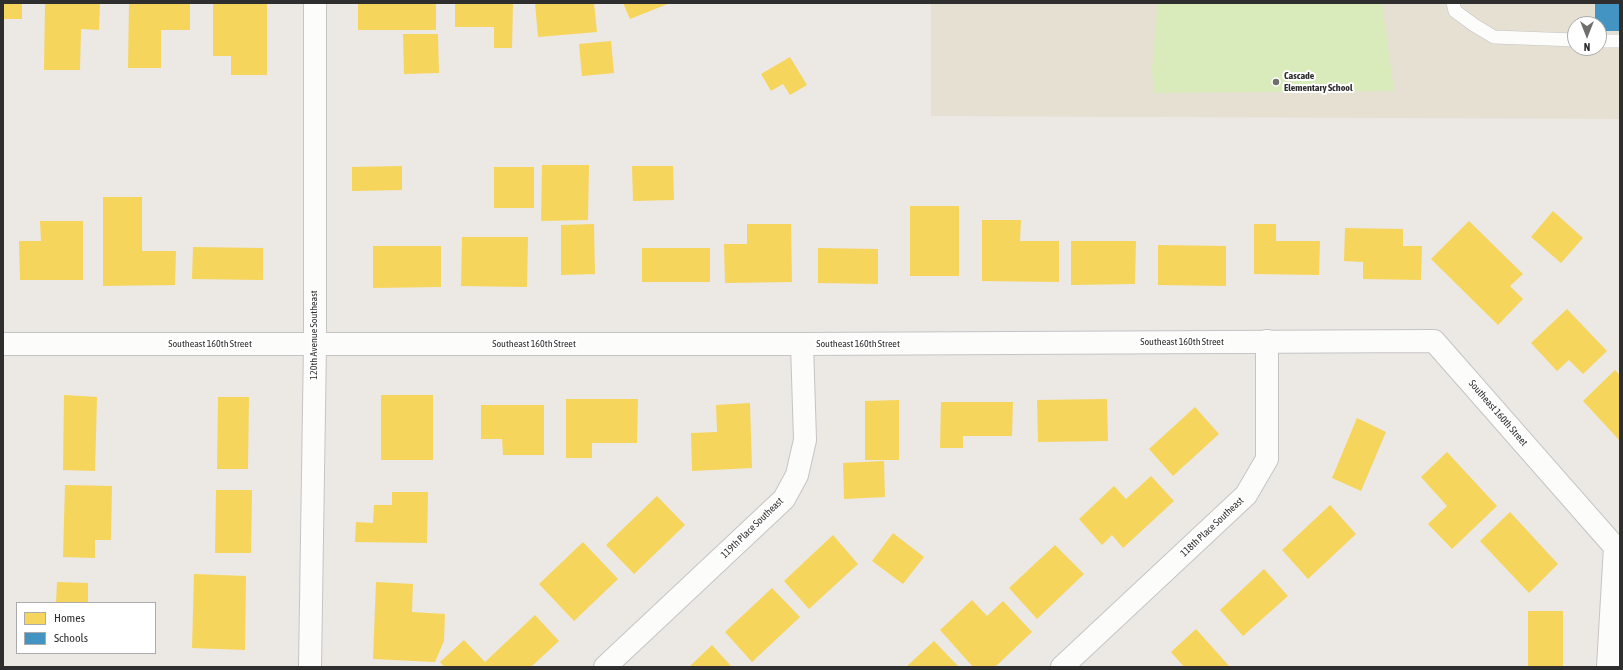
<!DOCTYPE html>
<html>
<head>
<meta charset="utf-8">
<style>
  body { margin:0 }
  #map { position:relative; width:1623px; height:670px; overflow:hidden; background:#ece8e4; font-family:"Asap Condensed",sans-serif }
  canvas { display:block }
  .frame { position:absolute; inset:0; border:4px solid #2e2e2e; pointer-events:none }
  .legend { position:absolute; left:16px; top:602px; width:140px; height:52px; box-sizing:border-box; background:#fff; border:1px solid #ababab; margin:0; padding:5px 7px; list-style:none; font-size:12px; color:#2e2e2e }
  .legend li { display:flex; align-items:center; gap:8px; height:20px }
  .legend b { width:20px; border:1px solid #ababab }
  .north { position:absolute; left:1567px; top:16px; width:40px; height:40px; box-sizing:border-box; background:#fff; border:1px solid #ababab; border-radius:50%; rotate:180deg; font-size:11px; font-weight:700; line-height:16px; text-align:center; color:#2e2e2e }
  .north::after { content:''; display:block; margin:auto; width:14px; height:18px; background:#706f6e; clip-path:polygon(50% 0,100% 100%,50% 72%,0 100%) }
</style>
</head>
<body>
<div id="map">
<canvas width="1623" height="670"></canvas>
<div class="frame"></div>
<ul class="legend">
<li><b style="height:11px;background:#f6d55c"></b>Homes</li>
<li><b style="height:11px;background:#4393c3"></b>Schools</li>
</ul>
<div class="north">N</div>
</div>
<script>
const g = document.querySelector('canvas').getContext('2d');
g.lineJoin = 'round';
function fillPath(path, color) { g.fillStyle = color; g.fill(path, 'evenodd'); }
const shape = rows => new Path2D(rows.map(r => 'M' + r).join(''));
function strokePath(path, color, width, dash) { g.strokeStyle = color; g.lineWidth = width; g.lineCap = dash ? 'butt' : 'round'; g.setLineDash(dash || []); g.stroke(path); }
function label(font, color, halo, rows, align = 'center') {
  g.font = font + ' "Asap Condensed",sans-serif'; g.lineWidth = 4; g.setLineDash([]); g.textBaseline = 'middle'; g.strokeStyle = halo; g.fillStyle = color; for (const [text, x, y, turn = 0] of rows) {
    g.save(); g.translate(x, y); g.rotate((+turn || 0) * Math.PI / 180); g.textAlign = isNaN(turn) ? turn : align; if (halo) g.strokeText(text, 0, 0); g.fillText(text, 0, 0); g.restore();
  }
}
const education = shape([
  [931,3,1620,3,1620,119,931,116],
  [1575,24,1599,24,1599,48,1575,48]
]);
const pitch = shape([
  [1158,3,1382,3,1394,91,1154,93,1152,69]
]);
const homes = shape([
  [3,3,22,3,22,19,3,19],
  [45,3,100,3,99,30,81,29,80,70,44,70],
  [129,3,190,3,190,30,161,30,161,68,128,68],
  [213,3,267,3,267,75,231,75,231,56,213,56],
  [358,3,436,3,436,30,358,30],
  [455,3,513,3,512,48,494,48,494,27,455,27],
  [535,3,594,3,597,32,538,37],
  [623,3,670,3,630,19],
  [403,34,438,34,439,73,404,74],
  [611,41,614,73,582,76,579,44],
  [790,57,807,85,790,95,783,84,771,91,761,74],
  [542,165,589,165,588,220,541,221],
  [402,166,402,190,352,191,352,167],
  [632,166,673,166,674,200,633,201],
  [494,167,534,167,534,208,494,208],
  [103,197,142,197,142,251,176,251,175,285,103,286],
  [910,206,959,206,959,276,910,276],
  [1553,211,1583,238,1561,263,1531,237],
  [982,220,1021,220,1020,241,1059,241,1059,282,982,281],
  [40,221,83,221,83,280,20,280,19,241,41,241],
  [1469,221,1523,274,1510,286,1523,299,1498,325,1431,259],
  [594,224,595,274,561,275,561,225],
  [747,224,791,224,792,282,725,283,724,244,747,244],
  [1254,224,1276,224,1276,241,1320,241,1319,275,1254,274],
  [1345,228,1403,229,1403,246,1422,246,1421,280,1363,279,1363,262,1344,261],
  [462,237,528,237,527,287,461,286],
  [1071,241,1136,241,1135,284,1071,285],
  [1158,245,1226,246,1226,286,1158,285],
  [373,246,441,246,441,287,373,288],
  [193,247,263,248,263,280,192,279],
  [642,248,710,248,710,282,642,282],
  [818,248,878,249,878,284,818,283],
  [1567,309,1607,351,1583,374,1569,360,1557,371,1531,343],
  [1615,370,1620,375,1620,441,1583,401],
  [64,395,97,397,95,471,63,470],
  [381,395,433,395,433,460,381,460],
  [218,397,249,397,248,469,217,469],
  [566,399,638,399,637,443,592,443,592,458,566,458],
  [1107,399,1108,441,1038,442,1037,400],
  [899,400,899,460,865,460,865,401],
  [941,402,1013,402,1012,436,963,436,963,448,940,448],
  [750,403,752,468,692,471,691,433,717,432,716,405],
  [481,405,544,405,544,455,503,455,502,439,481,439],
  [1195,407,1219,434,1173,476,1149,449],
  [1357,418,1386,432,1361,491,1332,478],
  [1447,452,1497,506,1452,549,1428,524,1447,506,1421,477],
  [884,461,885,497,844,499,843,463],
  [1151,476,1174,501,1123,548,1112,535,1102,545,1079,519,1114,486,1126,499],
  [65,485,112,486,111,540,95,540,95,558,63,557],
  [216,490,252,490,251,553,215,553],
  [392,492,428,492,427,543,355,542,356,522,373,523,374,505,392,505],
  [657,496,685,525,634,574,606,545],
  [1330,505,1356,534,1308,579,1282,550],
  [1510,512,1558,564,1529,593,1480,541],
  [893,533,924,557,903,584,872,561],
  [833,535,858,564,809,609,784,581],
  [583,542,618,579,574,621,539,584],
  [1055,545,1084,574,1037,619,1009,588],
  [1264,569,1288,596,1243,636,1220,610],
  [194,574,246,576,245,650,192,648],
  [57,582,88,583,88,603,56,603],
  [376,582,413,584,412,612,445,614,444,641,435,662,373,659],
  [772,588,800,617,752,662,725,632],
  [972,600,987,616,1003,601,1032,632,995,667,973,667,940,630],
  [1528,611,1563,611,1563,667,1528,667],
  [535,615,559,641,531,667,444,667,440,662,464,640,485,662],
  [1196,629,1230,667,1184,667,1171,652],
  [934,641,959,667,906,667],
  [712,645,732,667,689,667]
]);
const schools = shape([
  [1595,3,1620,3,1620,31,1599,31,1599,24,1595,24]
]);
const service = shape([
  [1453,3,1455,11,1474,25,1494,37,1575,40],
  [1599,41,1620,41]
]);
const minor = shape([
  [3,344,802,344,1434,341,1615,547,1620,547],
  [310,667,315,344,315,3],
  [605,667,784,499,797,475,805,440,802,344],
  [1062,667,1246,495,1267,459,1267,341],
  [1608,667,1615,547]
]);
const markers = [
  [1276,82,4,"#706f6e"]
];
const poiNames = [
  ["Cascade",1284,76],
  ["Elementary School",1284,88]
];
const streetNames = [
  ["120th Avenue Southeast",314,335,-90],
  ["Southeast 160th Street",1182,342],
  ["Southeast 160th Street",210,344],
  ["Southeast 160th Street",534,344],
  ["Southeast 160th Street",858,344],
  ["Southeast 160th Street",1498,413,49],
  ["118th Place Southeast",1212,527,-43],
  ["119th Place Southeast",752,528,-44]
];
fillPath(education, '#e6e0d3');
fillPath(pitch, '#d9eabb');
fillPath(homes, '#f6d55c');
fillPath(schools, '#4393c3');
strokePath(service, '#c5c4c5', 14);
strokePath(minor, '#c5c4c5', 24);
strokePath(service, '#fcfcfb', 13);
strokePath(minor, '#fcfcfb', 22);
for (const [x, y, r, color] of markers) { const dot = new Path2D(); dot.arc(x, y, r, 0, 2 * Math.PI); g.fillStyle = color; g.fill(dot); strokePath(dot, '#fff', 1.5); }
label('bold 10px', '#2e2e2e', '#fff', poiNames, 'left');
label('10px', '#2e2e2e', '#fff', streetNames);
</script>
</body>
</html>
